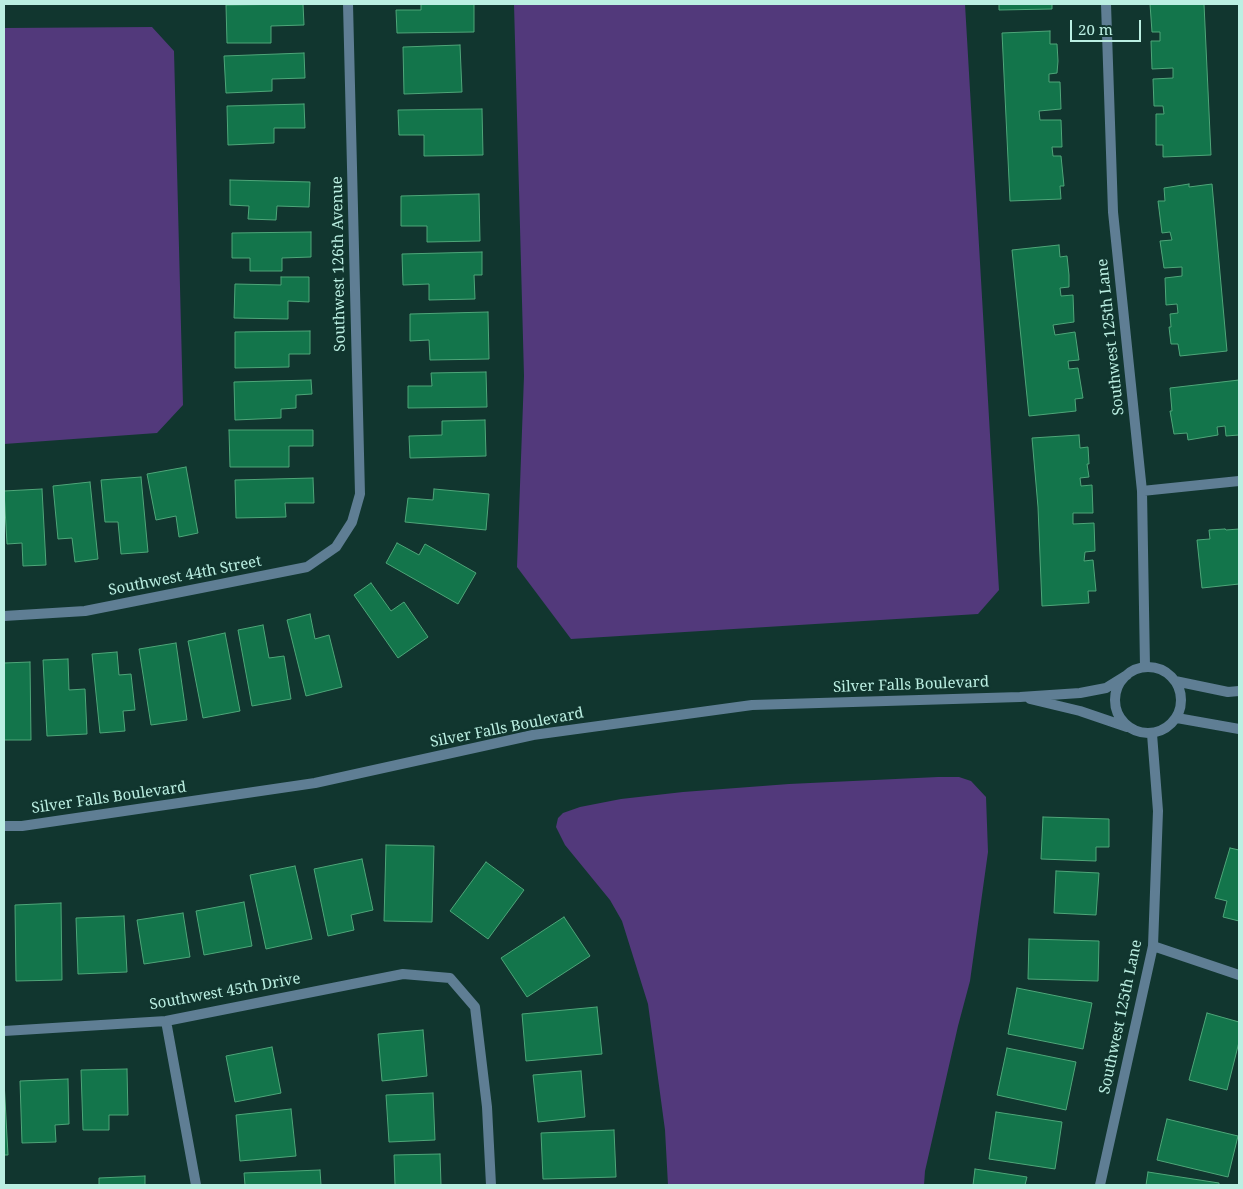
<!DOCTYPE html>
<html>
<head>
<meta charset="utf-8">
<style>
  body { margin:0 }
  #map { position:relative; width:1243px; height:1189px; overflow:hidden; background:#11362f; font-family:"Noto Serif",serif }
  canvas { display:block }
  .frame { position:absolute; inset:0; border:5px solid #bbefe2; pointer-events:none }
  .scale { position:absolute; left:1070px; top:20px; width:71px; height:22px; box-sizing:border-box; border:2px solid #bbefe2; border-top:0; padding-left:6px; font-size:15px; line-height:18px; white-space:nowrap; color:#bbefe2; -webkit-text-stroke:4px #11362f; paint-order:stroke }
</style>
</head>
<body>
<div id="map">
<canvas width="1243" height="1189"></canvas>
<div class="frame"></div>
<div class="scale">20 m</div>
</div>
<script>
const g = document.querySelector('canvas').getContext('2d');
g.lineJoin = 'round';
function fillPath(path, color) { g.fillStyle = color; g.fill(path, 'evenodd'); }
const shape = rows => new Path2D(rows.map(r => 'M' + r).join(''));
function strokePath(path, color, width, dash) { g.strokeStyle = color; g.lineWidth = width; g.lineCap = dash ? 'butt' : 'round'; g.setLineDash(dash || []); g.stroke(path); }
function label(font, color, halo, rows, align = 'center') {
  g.font = font + ' "Noto Serif",serif'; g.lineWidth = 4.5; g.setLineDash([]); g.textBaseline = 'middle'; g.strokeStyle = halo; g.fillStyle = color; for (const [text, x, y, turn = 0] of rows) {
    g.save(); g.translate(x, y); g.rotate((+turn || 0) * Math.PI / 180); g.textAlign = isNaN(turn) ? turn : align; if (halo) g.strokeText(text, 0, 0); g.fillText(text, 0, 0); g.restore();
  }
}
const water = shape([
  [514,4,965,4,999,590,978,614,571,639,517,567,524,376],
  [152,27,174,51,183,405,157,433,4,444,4,28],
  [938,777,959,777,971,781,986,797,988,852,970,981,958,1026,925,1171,924,1185,668,1185,665,1130,648,1004,622,921,610,900,565,845,556,827,558,818,563,813,580,807,621,799,683,792,789,784]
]);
const building = shape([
  [303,4,304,25,271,26,271,43,227,43,226,5,303,4],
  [421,4,474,4,474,32,397,33,396,10,421,10,421,4],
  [999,4,1052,4,1052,9,999,10,999,4],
  [1150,4,1204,4,1211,155,1163,157,1163,145,1156,145,1156,114,1164,114,1163,106,1154,106,1153,79,1173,78,1173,68,1152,69,1151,41,1160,41,1160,32,1152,32,1150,4],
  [1050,31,1050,44,1057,44,1058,61,1057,73,1049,74,1049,82,1060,82,1061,109,1039,111,1040,120,1061,120,1062,147,1052,147,1053,156,1061,156,1064,186,1060,186,1061,199,1010,201,1002,33,1050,31],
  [460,45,462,92,404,94,403,47,460,45],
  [304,53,305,78,272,79,272,91,226,93,224,56,304,53],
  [304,104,305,128,274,128,274,143,228,145,227,106,304,104],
  [482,109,483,155,424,156,424,135,399,135,398,110,482,109],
  [230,180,310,182,309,207,277,206,276,220,248,219,249,206,230,205,230,180],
  [1189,184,1189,187,1212,184,1227,351,1180,356,1178,344,1171,344,1169,327,1171,327,1170,314,1178,313,1177,304,1166,305,1165,278,1182,276,1182,267,1164,268,1160,241,1172,240,1170,232,1162,233,1158,201,1165,201,1164,188,1189,184],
  [479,194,480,241,427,242,427,226,401,226,401,196,479,194],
  [311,232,311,257,282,258,282,271,250,271,250,258,232,258,232,233,311,232],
  [1059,245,1060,257,1067,256,1069,275,1069,287,1060,288,1061,296,1073,295,1074,322,1053,325,1055,335,1075,332,1079,360,1068,361,1069,369,1078,368,1083,398,1075,399,1076,411,1029,416,1012,250,1059,245],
  [482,252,482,275,474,275,475,299,429,300,429,284,403,285,402,254,482,252],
  [281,277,309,277,309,302,288,301,288,319,234,318,235,284,281,285,281,277],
  [488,312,489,359,430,360,429,340,410,341,410,314,488,312],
  [310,331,310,354,289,354,289,367,235,368,235,332,310,331],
  [486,372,487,407,408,408,408,386,432,386,431,373,486,372],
  [311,380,312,394,296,395,296,408,281,409,281,418,235,420,234,382,311,380],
  [1239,380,1239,435,1226,436,1225,426,1217,427,1218,435,1188,440,1187,433,1174,434,1170,411,1172,411,1170,388,1239,380],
  [485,420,486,456,410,458,409,436,442,435,442,421,485,420],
  [229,430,313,430,313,446,289,446,289,467,230,467,229,430],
  [1079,435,1080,448,1088,447,1089,464,1087,464,1089,477,1080,478,1081,486,1092,485,1093,513,1073,513,1073,524,1094,523,1095,551,1085,552,1084,561,1093,560,1096,591,1088,591,1089,603,1042,606,1038,507,1032,438,1079,435],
  [186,467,198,533,179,537,176,516,156,520,147,474,186,467],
  [141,477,148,552,121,554,118,522,105,522,101,480,141,477],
  [313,478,314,503,285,503,286,517,236,518,235,480,313,478],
  [90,482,98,559,75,562,72,538,58,539,53,486,90,482],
  [42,489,46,565,23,566,22,543,7,544,4,491,42,489],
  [434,489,489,494,486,530,405,522,408,498,433,500,434,489],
  [1225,529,1226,530,1239,529,1239,584,1202,588,1197,540,1210,539,1209,530,1225,529],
  [397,543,419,555,425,544,476,573,458,604,386,563,397,543],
  [371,583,391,611,404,602,428,637,398,658,354,595,371,583],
  [310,614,315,639,329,635,342,687,306,696,287,620,310,614],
  [263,625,269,658,284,656,291,699,252,706,238,630,263,625],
  [225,633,240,711,203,718,188,641,225,633],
  [176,643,187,720,151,725,139,649,176,643],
  [117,652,119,675,131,674,135,710,123,711,125,731,100,733,92,654,117,652],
  [68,659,69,690,85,689,87,734,47,736,43,660,68,659],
  [30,662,31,740,4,740,4,663,30,662],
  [1043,817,1109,819,1109,847,1096,847,1096,861,1041,859,1043,817],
  [386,845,434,846,432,922,384,921,386,845],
  [1230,848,1239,850,1239,921,1223,917,1227,901,1215,898,1230,848],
  [362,859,373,910,351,915,354,930,328,936,314,869,362,859],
  [486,862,524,890,488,939,450,911,486,862],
  [295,866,312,939,266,949,250,875,295,866],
  [1056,871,1099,873,1096,915,1054,913,1056,871],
  [244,902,252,946,204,955,196,911,244,902],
  [61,903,62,980,16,981,15,905,61,903],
  [183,913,190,957,144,964,137,920,183,913],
  [124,916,127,972,78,974,76,918,124,916],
  [564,917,590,956,527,997,501,958,564,917],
  [1029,939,1099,941,1098,981,1028,979,1029,939],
  [1017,988,1092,1003,1083,1049,1008,1034,1017,988],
  [597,1007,602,1054,526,1061,522,1014,597,1007],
  [1207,1013,1239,1022,1239,1042,1227,1090,1189,1080,1207,1013],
  [423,1030,427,1076,382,1081,378,1034,423,1030],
  [272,1047,281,1093,235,1102,226,1056,272,1047],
  [1007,1048,1076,1062,1066,1110,997,1095,1007,1048],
  [127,1069,128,1115,109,1115,109,1130,83,1130,81,1070,127,1069],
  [581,1071,585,1117,538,1122,533,1075,581,1071],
  [68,1079,69,1124,55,1125,56,1142,22,1143,20,1081,68,1079],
  [4,1081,8,1155,4,1155,4,1081],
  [433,1093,435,1140,389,1142,386,1095,433,1093],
  [291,1109,296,1156,240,1161,236,1115,291,1109],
  [996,1112,1062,1122,1055,1169,989,1159,996,1112],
  [1167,1119,1238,1136,1228,1177,1157,1160,1167,1119],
  [614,1130,616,1177,543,1179,541,1133,614,1130],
  [440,1154,441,1185,395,1185,394,1155,440,1154],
  [975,1169,1027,1177,1025,1185,973,1185,975,1169],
  [320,1170,321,1185,245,1185,244,1173,320,1170],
  [1148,1172,1219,1183,1219,1185,1146,1185,1148,1172],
  [145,1176,145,1185,99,1185,99,1178,145,1176]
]);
const minor = shape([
  [1106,4,1113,212,1142,491,1145,667],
  [1142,491,1239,481],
  [4,616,85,611,307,567,336,547,352,522,360,494,348,4],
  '1115 700a33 33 0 1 1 66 0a33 33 0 1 1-66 0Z',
  [1175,681,1228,692,1239,691],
  [1030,699,1080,711,1127,727],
  [1177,718,1239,729],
  [4,826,22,826,315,783,533,735,752,705,1020,697,1080,693,1106,688,1127,675],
  [1153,946,1239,975],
  [166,1021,196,1185],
  [4,1031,166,1021,403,974,450,978,475,1007,487,1107,491,1185],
  [1100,1185,1153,946,1158,811,1152,734]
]);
const streetNames = [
  ["Southwest 126th Avenue",339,264,-91],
  ["Southwest 125th Lane",1111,337,-96],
  ["Southwest 44th Street",185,576,-11],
  ["Silver Falls Boulevard",911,685,-2],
  ["Silver Falls Boulevard",507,728,-11],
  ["Silver Falls Boulevard",109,798,-8],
  ["Southwest 45th Drive",225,992,-10],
  ["Southwest 125th Lane",1121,1017,-78]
];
fillPath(water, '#52397b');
fillPath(building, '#13754b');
strokePath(building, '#4ea679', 1);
strokePath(minor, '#5f7e94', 10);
label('15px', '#bbefe2', '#11362f', streetNames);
</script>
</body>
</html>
